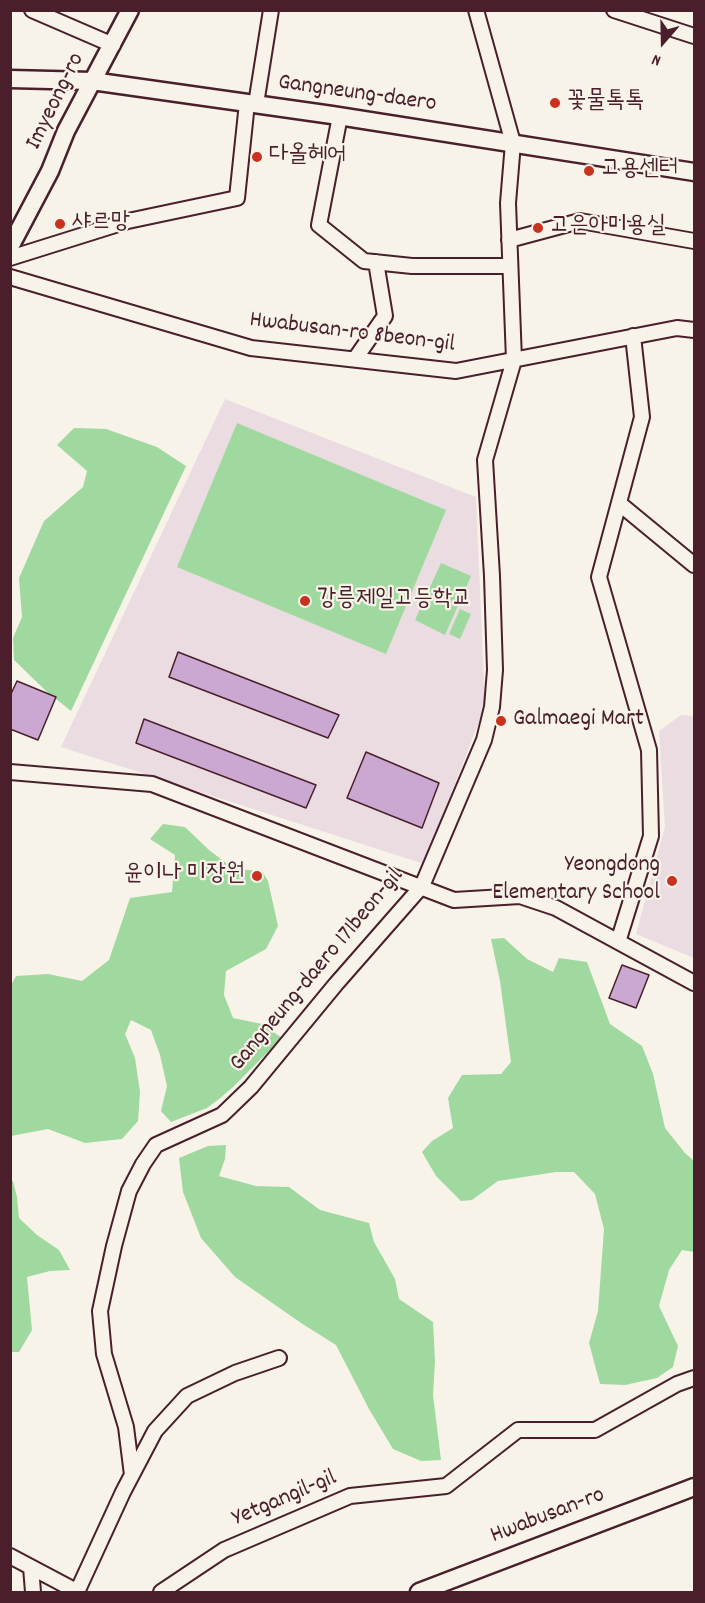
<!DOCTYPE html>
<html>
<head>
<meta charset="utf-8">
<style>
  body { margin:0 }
  #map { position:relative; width:705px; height:1603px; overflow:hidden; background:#f7f3e8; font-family:Dekko,sans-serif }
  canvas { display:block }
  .frame { position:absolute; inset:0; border:12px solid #4a1f2b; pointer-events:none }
  .north { position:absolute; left:633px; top:12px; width:60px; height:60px; -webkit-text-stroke:4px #f7f3e8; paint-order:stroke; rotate:200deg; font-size:16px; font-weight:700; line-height:24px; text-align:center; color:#4a1f2b }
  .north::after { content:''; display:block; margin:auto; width:21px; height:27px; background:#4a1f2b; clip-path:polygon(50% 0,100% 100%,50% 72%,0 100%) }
</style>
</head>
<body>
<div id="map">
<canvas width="705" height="1603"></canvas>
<div class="frame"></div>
<div class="north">N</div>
</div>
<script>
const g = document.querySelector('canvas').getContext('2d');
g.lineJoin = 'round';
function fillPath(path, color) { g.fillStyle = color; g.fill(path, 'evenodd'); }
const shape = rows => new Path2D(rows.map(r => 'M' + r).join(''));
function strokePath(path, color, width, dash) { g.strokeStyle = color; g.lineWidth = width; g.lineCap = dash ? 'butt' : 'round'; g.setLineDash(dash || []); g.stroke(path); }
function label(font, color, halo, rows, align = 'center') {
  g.font = font + ' Dekko,"Poor Story",sans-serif'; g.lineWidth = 4.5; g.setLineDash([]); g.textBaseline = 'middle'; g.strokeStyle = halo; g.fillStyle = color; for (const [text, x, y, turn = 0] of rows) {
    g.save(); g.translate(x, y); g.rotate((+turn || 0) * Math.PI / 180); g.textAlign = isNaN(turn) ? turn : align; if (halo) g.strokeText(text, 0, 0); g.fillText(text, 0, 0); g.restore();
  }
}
const built = shape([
  [225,399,476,497,485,706,424,864,61,747],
  [681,715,694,716,694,958,636,934,665,827,659,731]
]);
const green = shape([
  [237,423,446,510,386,654,177,567],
  [74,428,106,429,157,447,186,466,71,711,46,691,14,660,13,638,22,617,19,578,44,521,83,487,87,471,57,445],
  [441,563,471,576,445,635,415,620],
  [460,609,471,614,460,639,449,634],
  [163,824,185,827,209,850,234,869,262,871,268,881,278,926,266,949,226,971,224,995,233,1018,262,1024,282,1038,233,1087,219,1099,207,1108,171,1122,161,1111,167,1086,160,1055,151,1030,131,1020,125,1034,135,1058,140,1092,138,1121,122,1139,85,1143,48,1129,11,1136,11,985,16,976,48,974,82,981,109,960,130,898,172,892,175,855,150,839],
  [504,938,527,959,553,972,559,958,587,962,610,1024,642,1046,653,1074,665,1128,685,1153,694,1161,694,1252,682,1250,669,1270,659,1306,678,1346,673,1367,657,1378,625,1385,600,1384,589,1343,598,1311,604,1229,595,1194,574,1172,556,1172,498,1181,472,1200,461,1201,436,1176,422,1152,432,1141,453,1128,448,1098,462,1075,501,1074,511,1062,500,981,491,939],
  [226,1145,225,1159,219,1176,256,1186,289,1187,320,1210,369,1223,374,1242,395,1279,399,1299,433,1322,435,1361,433,1395,441,1460,421,1461,393,1449,369,1409,336,1345,301,1323,235,1277,201,1238,183,1192,179,1158,208,1146],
  [11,1181,13,1181,17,1197,19,1218,37,1235,59,1250,70,1270,50,1271,27,1277,32,1330,19,1352,11,1352]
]);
const building = shape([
  [178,652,339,715,328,738,169,677,178,652],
  [17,681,56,697,38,740,10,729,10,696,17,681],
  [144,719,316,785,306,808,136,743,144,719],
  [366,752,439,783,422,828,347,798,366,752],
  [622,965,649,975,636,1008,609,998,622,965]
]);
const minor = shape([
  [32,10,113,45],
  [614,10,694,36],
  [256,104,271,10],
  [340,116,319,225,364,261,412,266,510,266],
  [509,240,580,221,694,241],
  [10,258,128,221,237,198,247,103],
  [10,277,251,348,456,371,677,328,694,330],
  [355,359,385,316,376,262],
  [620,504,694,565],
  [10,772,152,784,454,900,520,896,556,908,694,983],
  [618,942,651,836,649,750,599,577,642,417,633,336],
  [132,1475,126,1427,104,1354,100,1311,114,1246,129,1191,143,1164,156,1145,222,1115,251,1087,336,984,422,886,484,740,492,707,495,670,492,576,485,460,514,360,508,203,513,143,476,10],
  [10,1556,78,1592],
  [31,1567,33,1592],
  [77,1592,123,1492,155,1431,187,1396,235,1373,279,1358],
  [161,1592,224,1550,350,1496,446,1486,518,1430,595,1430,677,1384,694,1378]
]);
const tertiary = shape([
  [10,79,92,81,332,115,694,172],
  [10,247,50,171,66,131,130,10],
  [419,1592,694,1487]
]);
const markers = [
  [555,103,6,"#c8321e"],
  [257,157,6,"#c8321e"],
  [589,171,6,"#c8321e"],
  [60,224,6,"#c8321e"],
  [538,228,6,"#c8321e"],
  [305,601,6,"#c8321e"],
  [501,721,6,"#c8321e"],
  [257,876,6,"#c8321e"],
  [672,881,6,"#c8321e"]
];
const streetNames = [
  ["Gangneung-daero",357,95,8],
  ["Imyeong-ro",57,102,-64],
  ["Hwabusan-ro 8beon-gil",352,334,7],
  ["Gangneung-daero 171beon-gil",318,971,-50],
  ["Yetgangil-gil",285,1500,-23],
  ["Hwabusan-ro",548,1517,-21]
];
const poiNames = [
  ["꽃물톡톡",567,103],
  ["다올헤어",269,157],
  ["고용센터",601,171],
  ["샤르망",72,224],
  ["고은아미용실",550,228],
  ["강릉제일고등학교",317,601],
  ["Galmaegi Mart",513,721],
  ["Yeongdong",660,867,"right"],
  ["Elementary School",660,895,"right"],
  ["윤이나 미장원",245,876,"right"]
];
fillPath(built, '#eadce1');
fillPath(green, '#a0d99f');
fillPath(building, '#cba8d2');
strokePath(building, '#4a1f2b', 1.5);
strokePath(minor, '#4a1f2b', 18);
strokePath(tertiary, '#4a1f2b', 21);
strokePath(minor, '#f7f3e8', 14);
strokePath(tertiary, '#f7f3e8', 16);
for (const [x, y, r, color] of markers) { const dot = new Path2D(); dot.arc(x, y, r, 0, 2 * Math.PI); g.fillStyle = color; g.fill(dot); strokePath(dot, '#f7f3e8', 2); }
label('24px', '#4a1f2b', '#f7f3e8', streetNames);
label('24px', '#4a1f2b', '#f7f3e8', poiNames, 'left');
</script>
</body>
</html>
